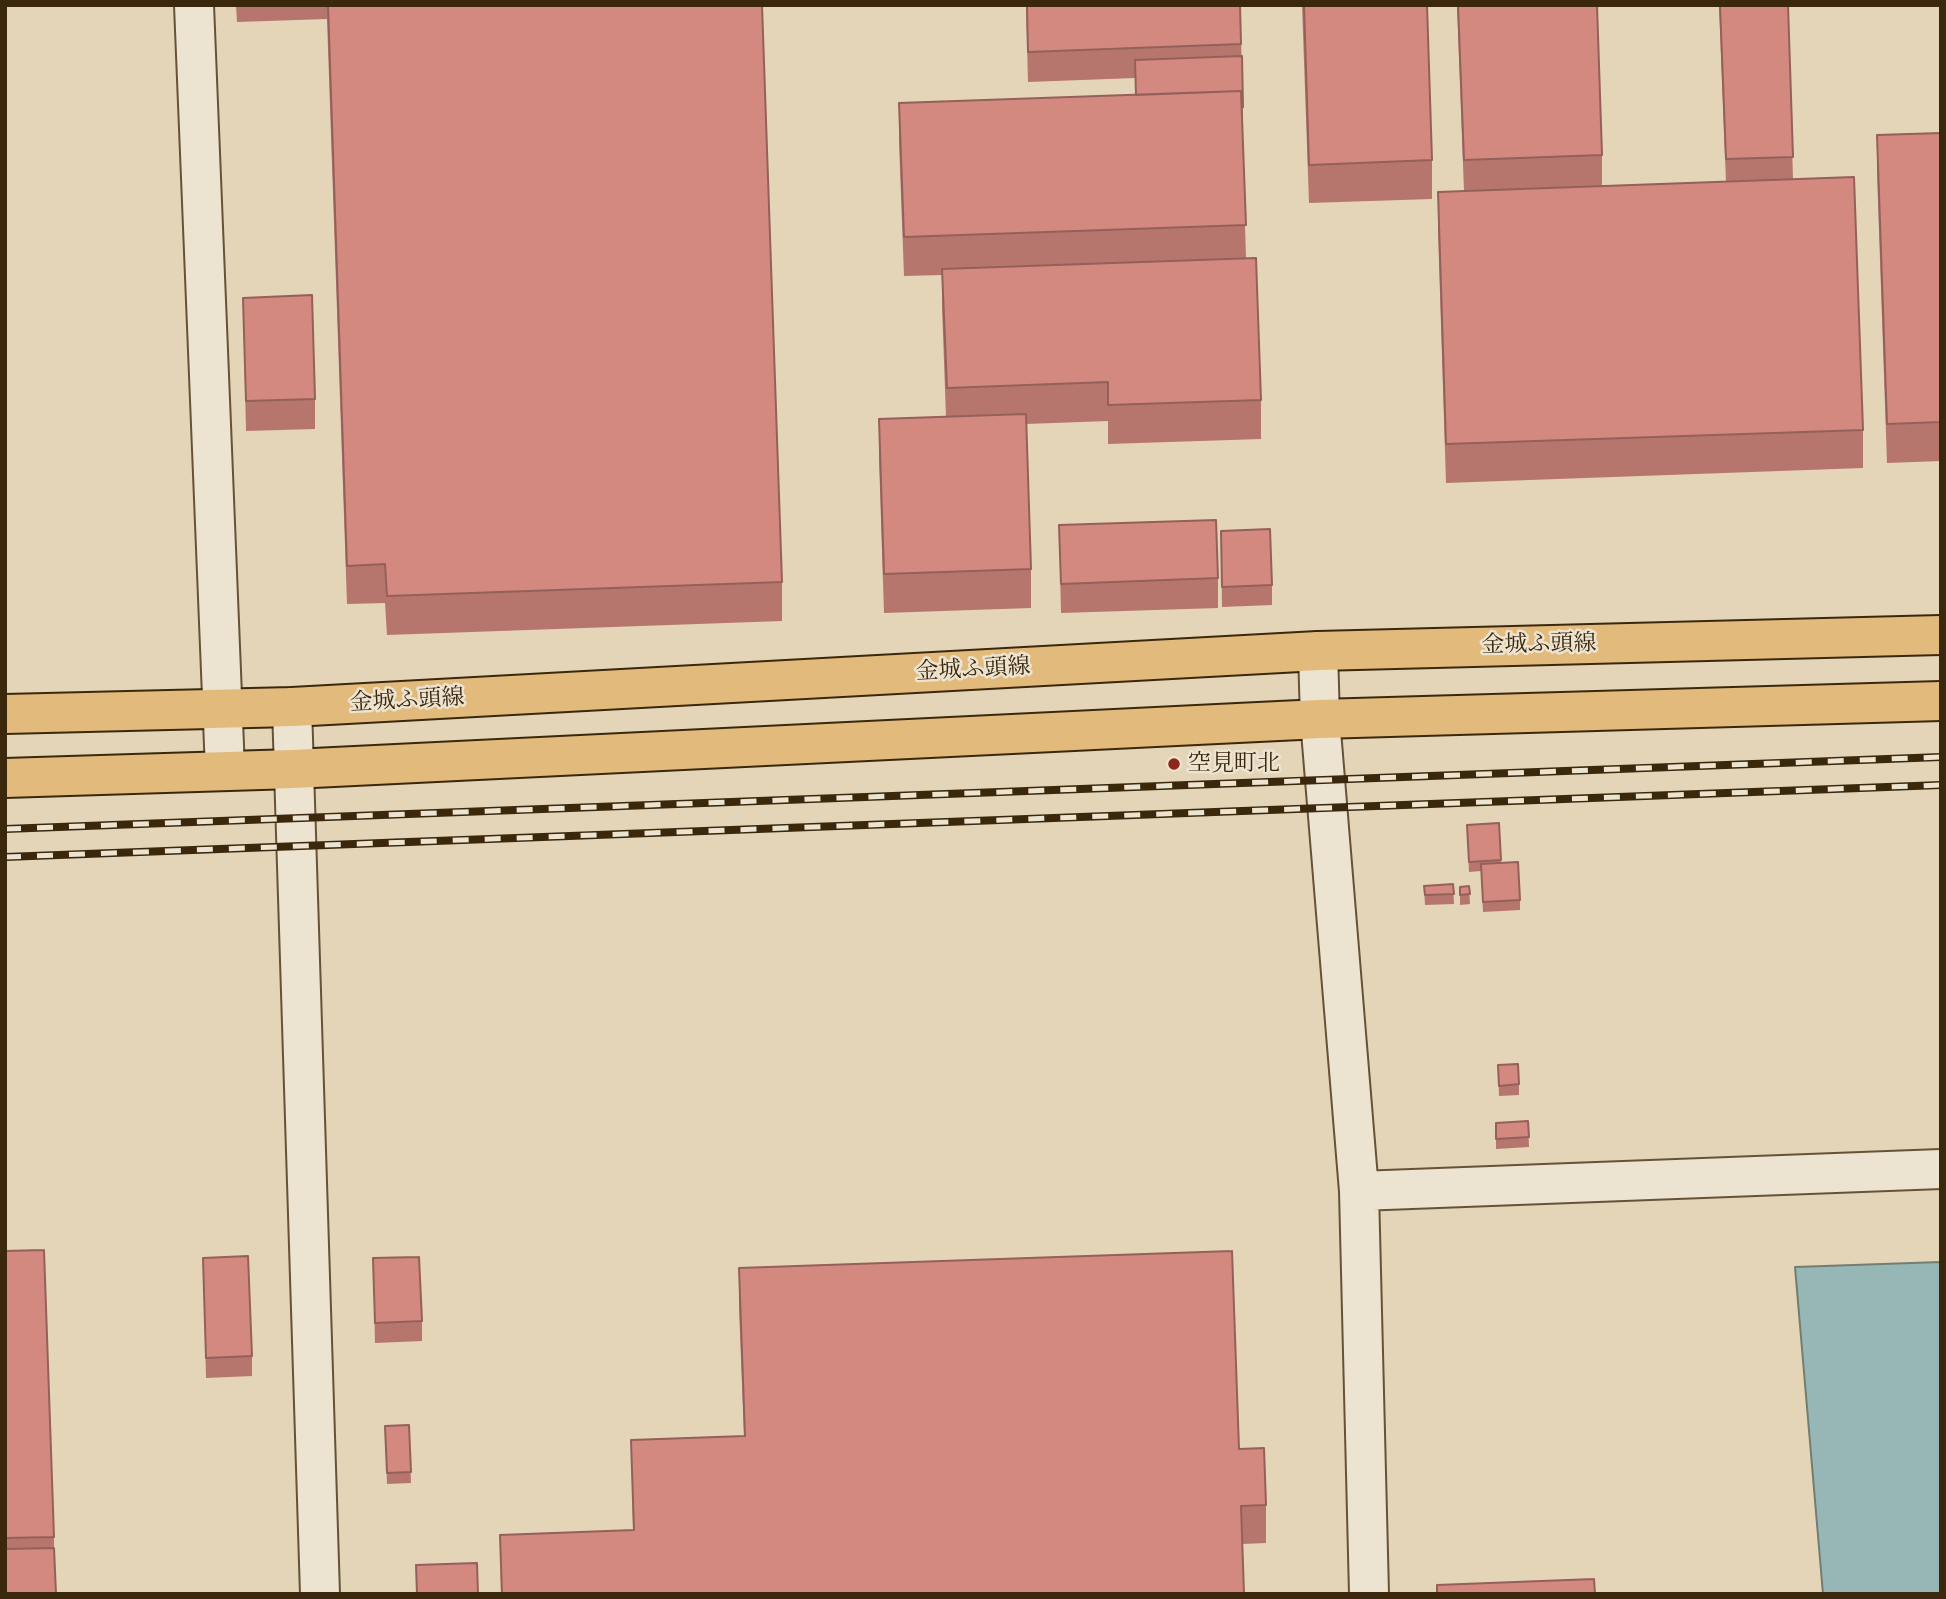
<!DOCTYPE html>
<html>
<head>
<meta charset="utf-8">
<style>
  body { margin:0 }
  #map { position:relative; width:1946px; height:1599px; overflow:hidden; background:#e4d4b8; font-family:"Gentium Book Plus",serif }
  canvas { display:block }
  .frame { position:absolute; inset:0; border:7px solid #3b280c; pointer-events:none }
</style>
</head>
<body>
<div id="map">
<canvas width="1946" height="1599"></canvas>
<div class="frame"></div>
</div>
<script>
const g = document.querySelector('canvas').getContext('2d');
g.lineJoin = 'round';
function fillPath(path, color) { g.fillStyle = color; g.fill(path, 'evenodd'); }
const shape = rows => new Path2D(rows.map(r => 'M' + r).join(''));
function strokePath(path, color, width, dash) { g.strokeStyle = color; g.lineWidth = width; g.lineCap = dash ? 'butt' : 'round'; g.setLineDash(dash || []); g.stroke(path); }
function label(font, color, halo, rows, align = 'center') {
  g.font = font + ' "Gentium Book Plus","Noto Serif JP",serif'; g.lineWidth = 5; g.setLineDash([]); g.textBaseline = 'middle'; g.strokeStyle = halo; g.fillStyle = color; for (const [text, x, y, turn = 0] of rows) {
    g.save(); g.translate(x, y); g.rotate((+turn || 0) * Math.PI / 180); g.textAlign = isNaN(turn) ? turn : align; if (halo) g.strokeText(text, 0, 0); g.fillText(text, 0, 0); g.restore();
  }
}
const water = shape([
  [1941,1262,1941,1594,1823,1594,1795,1267,1941,1262]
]);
const minor = shape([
  [194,5,225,770],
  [1318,651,1320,719,1359,1191,1369,1594],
  [292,707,320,1594],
  [1359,1191,1941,1169]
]);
const major = shape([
  [5,714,292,707,1318,651,1941,635],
  [5,778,293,769,1320,719,1941,701]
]);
const rail = shape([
  [5,829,1941,757],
  [5,857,1941,785]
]);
const wall = shape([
  [236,5,762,5,782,582,782,621,387,635,385,603,347,604,327,19,237,22],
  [1026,5,1240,5,1243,107,1243,128,1242,128,1246,258,1261,400,1261,439,1108,444,1108,421,1026,424,1031,569,1031,608,884,613,879,458,879,419,946,417,942,307,942,275,904,276,899,142,899,103,1135,95,1135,78,1028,82],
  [1302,5,1427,5,1432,160,1432,199,1309,203],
  [1457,5,1597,5,1602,155,1602,186,1726,182,1719,5,1788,5,1793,179,1863,430,1863,468,1446,483,1438,230,1438,192,1464,191],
  [1941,133,1941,461,1887,463,1877,173,1877,135],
  [243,298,315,399,315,429,246,431],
  [1059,525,1218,578,1218,608,1061,613],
  [1221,531,1272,585,1272,605,1222,607],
  [1499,823,1501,863,1520,900,1520,910,1483,912,1481,871,1469,872,1467,825],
  [1453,884,1454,904,1425,905,1424,886],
  [1469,886,1470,904,1460,905,1460,887],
  [1498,1065,1519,1084,1519,1095,1499,1096],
  [1528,1121,1529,1147,1496,1149,1496,1123],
  [5,1251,54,1537,54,1555,5,1594],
  [203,1258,252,1356,252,1376,206,1378],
  [373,1258,422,1321,422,1341,375,1343],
  [739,1268,1239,1449,1266,1505,1266,1543,1242,1544,1244,1594,501,1594,500,1535,633,1530,631,1440,744,1436,739,1307],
  [409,1425,411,1483,387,1484,385,1426]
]);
const building = shape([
  [328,5,762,5,782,582,387,596,385,564,347,566,328,5],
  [1027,5,1240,5,1241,44,1028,52,1027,5],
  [1304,5,1427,5,1432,160,1309,165,1304,5],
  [1458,5,1597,5,1602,155,1464,160,1458,5],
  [1720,5,1788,5,1793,157,1726,159,1720,5],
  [1242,56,1243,107,1242,107,1241,91,1136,95,1135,60,1242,56],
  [1241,91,1246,225,904,237,899,103,1241,91],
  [1941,133,1941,422,1887,424,1877,135,1941,133],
  [1854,177,1863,430,1446,444,1438,192,1854,177],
  [1256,258,1261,400,1108,405,1108,382,947,388,942,269,1256,258],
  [312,295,315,399,246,401,243,298,312,295],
  [1026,414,1031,569,884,574,879,419,1026,414],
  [1216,520,1218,578,1061,584,1059,525,1216,520],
  [1270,529,1272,585,1222,587,1221,531,1270,529],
  [1499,823,1501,860,1469,862,1467,825,1499,823],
  [1518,862,1520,900,1483,902,1481,864,1518,862],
  [1453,884,1454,894,1425,895,1424,886,1453,884],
  [1469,886,1470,894,1460,895,1460,887,1469,886],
  [1518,1064,1519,1084,1499,1086,1498,1065,1518,1064],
  [1528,1121,1529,1137,1496,1139,1496,1123,1528,1121],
  [44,1250,54,1537,5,1538,5,1251,44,1250],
  [1232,1251,1239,1449,1264,1448,1266,1505,1241,1506,1244,1594,502,1594,500,1535,634,1530,631,1440,745,1436,739,1268,1232,1251],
  [248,1256,252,1356,206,1358,203,1258,248,1256],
  [419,1257,422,1321,375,1323,373,1258,419,1257],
  [409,1425,411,1472,387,1473,385,1426,409,1425],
  [54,1548,56,1594,5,1594,5,1549,54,1548],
  [477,1563,478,1594,417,1594,416,1565,477,1563],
  [1594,1579,1595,1594,1437,1594,1437,1585,1594,1579]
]);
const markers = [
  [1174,764,7,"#8f2418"]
];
const streetNames = [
  ["金城ふ頭線",1539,645,-1],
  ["金城ふ頭線",973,670,-3],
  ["金城ふ頭線",407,701,-3]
];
const poiNames = [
  ["空見町北",1188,764]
];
fillPath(water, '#97b7b6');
strokePath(water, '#727e72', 2);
strokePath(minor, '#655337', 42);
strokePath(major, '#3b280c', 42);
strokePath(minor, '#ede3d1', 38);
strokePath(major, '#e2ba7c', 38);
strokePath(rail, '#3b280c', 8);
strokePath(rail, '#ede3d1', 5, [16]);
fillPath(wall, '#b6766e');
fillPath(building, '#d48980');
strokePath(building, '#94605a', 2);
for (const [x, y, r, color] of markers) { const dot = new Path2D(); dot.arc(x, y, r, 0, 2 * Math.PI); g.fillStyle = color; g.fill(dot); strokePath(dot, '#ede3d1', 2.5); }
label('23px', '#3b280c', '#ede3d1', streetNames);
label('23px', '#3b280c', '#ede3d1', poiNames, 'left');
</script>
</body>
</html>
